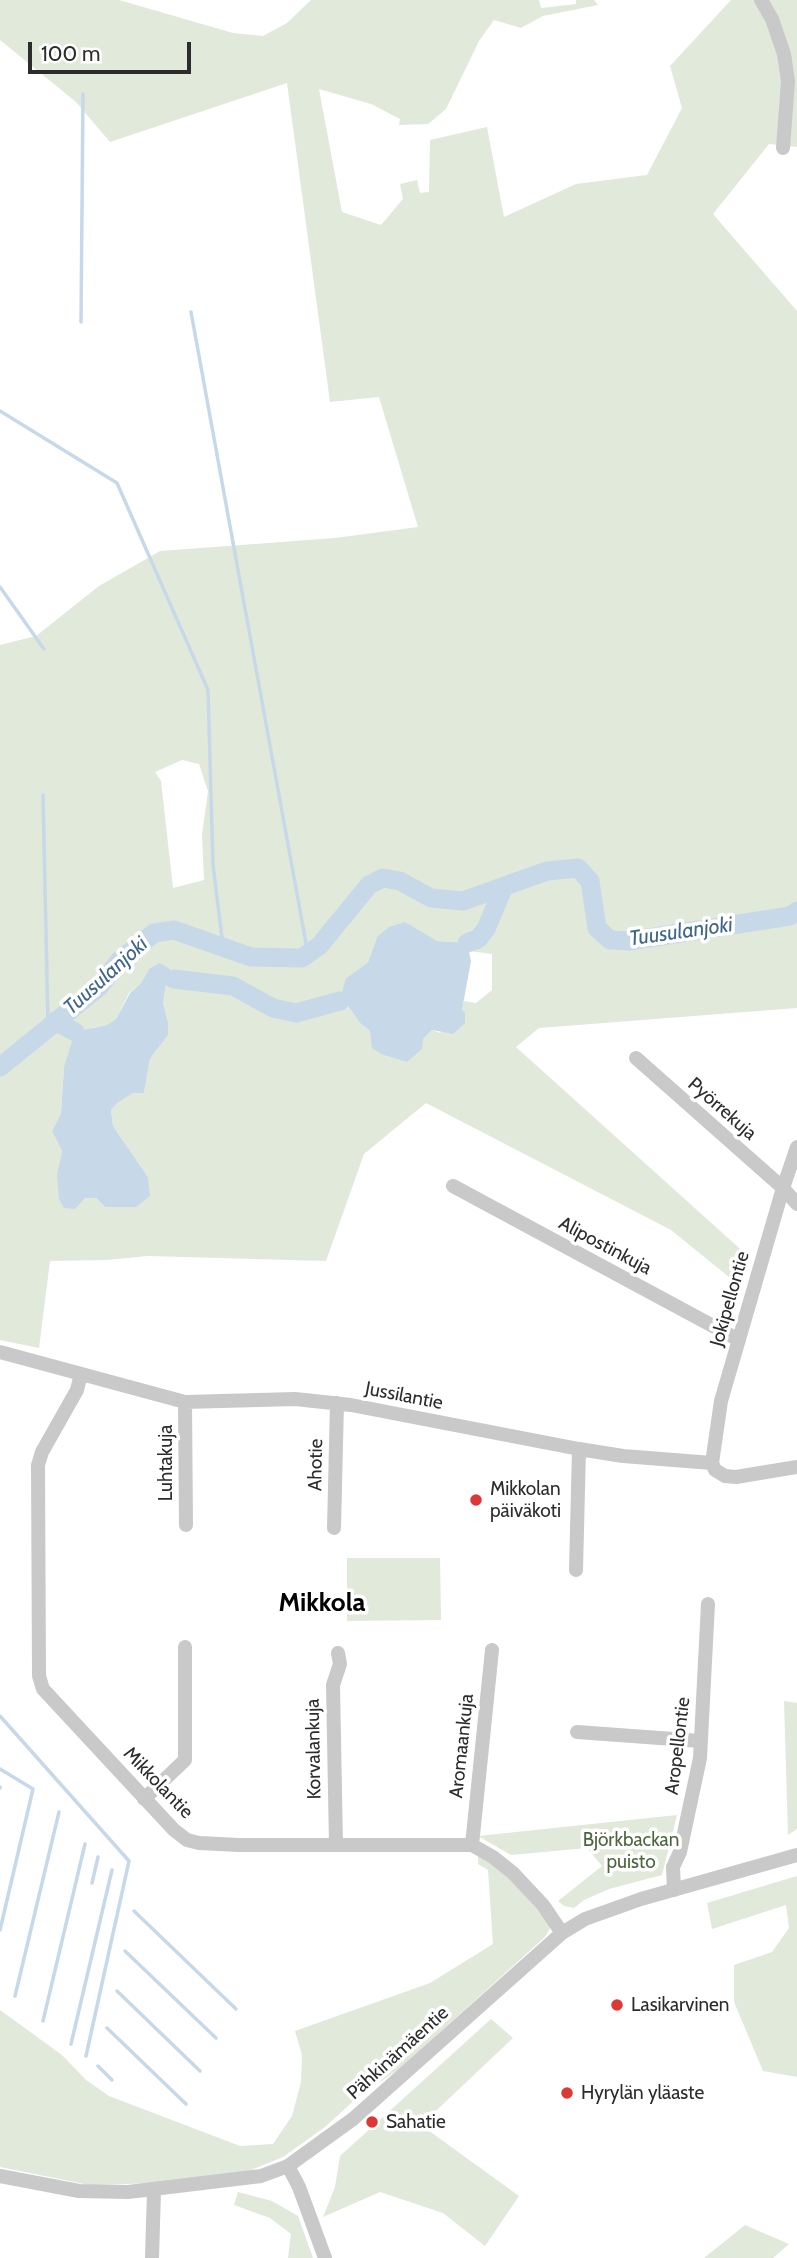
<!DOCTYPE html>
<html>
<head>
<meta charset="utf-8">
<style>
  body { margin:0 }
  #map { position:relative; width:797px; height:2258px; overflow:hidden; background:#fff; font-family:Cabin,sans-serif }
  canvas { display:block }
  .scale { position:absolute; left:28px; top:42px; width:163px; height:32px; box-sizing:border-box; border:4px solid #2c2c2c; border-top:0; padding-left:9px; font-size:21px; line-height:24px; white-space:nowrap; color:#2c2c2c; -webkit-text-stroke:5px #fff; paint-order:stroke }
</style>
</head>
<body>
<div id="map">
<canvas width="797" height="2258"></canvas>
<div class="scale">100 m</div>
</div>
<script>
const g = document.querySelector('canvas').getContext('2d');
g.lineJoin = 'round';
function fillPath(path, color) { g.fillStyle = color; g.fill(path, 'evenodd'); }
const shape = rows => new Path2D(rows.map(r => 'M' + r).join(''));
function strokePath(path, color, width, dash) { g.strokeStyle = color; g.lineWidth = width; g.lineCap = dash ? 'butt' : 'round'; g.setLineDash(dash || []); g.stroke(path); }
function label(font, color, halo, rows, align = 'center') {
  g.font = font + ' Cabin,sans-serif'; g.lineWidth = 7; g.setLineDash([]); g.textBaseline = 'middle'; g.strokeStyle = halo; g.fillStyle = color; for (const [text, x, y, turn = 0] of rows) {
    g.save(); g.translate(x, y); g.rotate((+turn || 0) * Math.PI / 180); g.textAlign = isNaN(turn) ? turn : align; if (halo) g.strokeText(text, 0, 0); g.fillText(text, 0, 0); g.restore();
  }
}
const green = shape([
  [0,0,119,0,233,33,263,36,287,23,311,0,539,0,541,8,576,4,576,0,594,0,598,5,543,16,521,28,494,20,479,41,446,109,428,124,399,125,400,119,371,104,319,89,342,212,381,225,403,199,400,184,417,180,420,193,429,192,430,140,487,127,504,217,576,184,647,175,682,108,670,66,731,0,797,0,797,147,769,144,713,214,797,311,797,1008,539,1028,516,1047,748,1256,740,1286,671,1230,426,1103,364,1154,326,1261,148,1256,107,1260,50,1261,39,1348,0,1340,0,645,36,636,99,586,160,551,335,538,418,527,379,397,330,402,287,83,110,142,76,102,0,40],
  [182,760,199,764,208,791,202,835,204,880,173,888,161,781,155,772],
  [422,934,437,941,467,943,469,951,492,954,492,990,476,1003,464,1001,462,1010,440,1033,432,1030,423,1039,370,1031,360,1023,348,1006,346,978,368,962,377,937],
  [149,969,166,985,163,1003,168,1022,168,1035,150,1059,144,1093,133,1093,116,1103,111,1110,113,1126,148,1177,105,1207,96,1198,85,1198,57,1173,62,1151,52,1131,61,1113,64,1067,92,1028,108,1025,116,1019,129,993,141,983],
  [347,1558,440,1558,441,1620,347,1621],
  [784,1701,797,1703,797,1829,788,1835],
  [677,1815,662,1875,609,1889,584,1900,574,1908,564,1906,558,1901,602,1866,587,1848,511,1855,478,1836],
  [478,1853,509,1877,552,1925,545,1937,398,2070,359,2096,325,2127,283,2157,246,2172,161,2183,89,2185,0,2167,0,2010,62,2055,86,2080,109,2096,240,2146,273,2144,292,2116,301,2082,302,2055,295,2031,430,1983,493,1944,488,1870,478,1864],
  [797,1876,797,2077,763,2071,734,2002,734,1965,772,1952,789,1928,786,1905,712,1929,707,1903],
  [491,2019,513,2038,421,2125,519,2196,485,2246,443,2213,380,2192,323,2217,335,2187,340,2156],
  [238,2192,272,2201,298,2216,313,2258,288,2258,291,2234,270,2218,234,2205],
  [745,2225,789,2244,773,2258,704,2258]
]);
const water = shape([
  [405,922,437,941,467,943,471,961,462,1010,465,1013,465,1023,453,1034,432,1030,423,1039,422,1049,407,1062,381,1054,372,1048,370,1031,360,1023,348,1006,340,1001,346,978,368,962,377,937,389,927],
  [160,963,170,969,174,979,166,985,163,1003,168,1022,168,1035,150,1059,144,1093,133,1093,117,1103,111,1110,113,1126,148,1177,150,1196,136,1207,105,1207,96,1198,85,1198,75,1209,64,1208,59,1199,57,1173,62,1151,52,1131,61,1113,64,1067,75,1032,107,1025,116,1019,130,993,141,983,149,969]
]);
const stream = shape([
  [191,312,308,954],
  [81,322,83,94],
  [0,411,117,483,208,690,213,865,223,946],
  [0,587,44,649],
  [43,795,48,1026],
  [0,1716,129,1861,86,2056],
  [0,1769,33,1789,0,1930],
  [0,1788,0,1787],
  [92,1883,98,1857],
  [134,1911,236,2009],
  [125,1951,216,2038],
  [117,1991,200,2071],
  [15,1996,59,1812],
  [43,2021,85,1844],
  [107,2028,186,2104],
  [71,2044,112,1870],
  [98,2066,112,2080]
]);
const river = shape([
  [467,943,478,939,486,929,504,886],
  [174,979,233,986,273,1008,296,1013,340,1001],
  [55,1021,75,1032],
  [0,1067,100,986,119,961,154,933,174,930,251,957,302,958,320,945,369,885,383,878,400,881,431,898,463,901,547,871,578,868,590,881,597,928,610,940,629,941,790,916,797,911]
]);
const minor = shape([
  [761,0,772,19,784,54,788,81,783,148],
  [636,1058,783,1188,797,1204],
  [453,1186,739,1340],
  [0,1352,185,1402,295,1399,351,1405,579,1449,623,1456,712,1463,715,1470,725,1476,736,1477,797,1467],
  [81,1374,77,1390,42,1452,38,1465,39,1676,43,1689,174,1830,187,1840,199,1843,239,1845,472,1845,493,1857,513,1873,543,1905,562,1933],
  [185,1402,186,1525],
  [712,1463,721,1401,783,1188,797,1147],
  [334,1528,337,1403],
  [576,1570,579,1449],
  [577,1732,701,1741],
  [144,1799,185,1760,185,1647],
  [336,1845,333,1685,340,1664,338,1653],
  [472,1845,492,1650],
  [674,1890,673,1867,680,1852,700,1758,708,1604],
  [288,2166,299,2187,325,2258],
  [0,2176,79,2191,128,2192,261,2176,288,2166,353,2119,562,1933,585,1919,641,1899,797,1855],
  [152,2258,154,2191]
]);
const markers = [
  [476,1500,7,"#db3836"],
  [617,2005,7,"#db3836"],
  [567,2093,7,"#db3836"],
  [372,2122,7,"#db3836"]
];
const streetNames = [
  ["Pyörrekuja",722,1109,41],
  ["Alipostinkuja",605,1246,28],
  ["Jokipellontie",730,1299,-74],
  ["Jussilantie",404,1396,11],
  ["Luhtakuja",166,1463,-90],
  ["Ahotie",316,1465,-89],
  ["Aromaankuja",462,1746,-84],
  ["Aropellontie",678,1746,-83],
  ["Korvalankuja",314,1749,-91],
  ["Mikkolantie",158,1783,46],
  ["Pähkinämäentie",398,2053,-42]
];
const poiNames = [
  ["Mikkolan",490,1489],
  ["päiväkoti",490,1511],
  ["Lasikarvinen",631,2005],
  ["Hyrylän yläaste",581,2093],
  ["Sahatie",386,2122]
];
const parkNames = [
  ["Björkbackan",631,1840],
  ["puisto",631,1862]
];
const waterNames = [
  ["Tuusulanjoki",681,932,-8],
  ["Tuusulanjoki",106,976,-42]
];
const districtNames = [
  ["Mikkola",322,1603]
];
fillPath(green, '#e1e9da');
fillPath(water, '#c7d9e9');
strokePath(stream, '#c7d9e9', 3.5);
strokePath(river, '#c7d9e9', 19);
strokePath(minor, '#c9c9c9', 14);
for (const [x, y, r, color] of markers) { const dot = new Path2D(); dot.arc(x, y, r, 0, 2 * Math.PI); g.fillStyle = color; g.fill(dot); strokePath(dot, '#fff', 2.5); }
label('19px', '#2c2c2c', '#fff', streetNames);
label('19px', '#2c2c2c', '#fff', poiNames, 'left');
label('19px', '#4c653c', '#fff', parkNames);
label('italic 21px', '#3f6689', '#fff', waterNames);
label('bold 26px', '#000', '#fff', districtNames);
</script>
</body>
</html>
